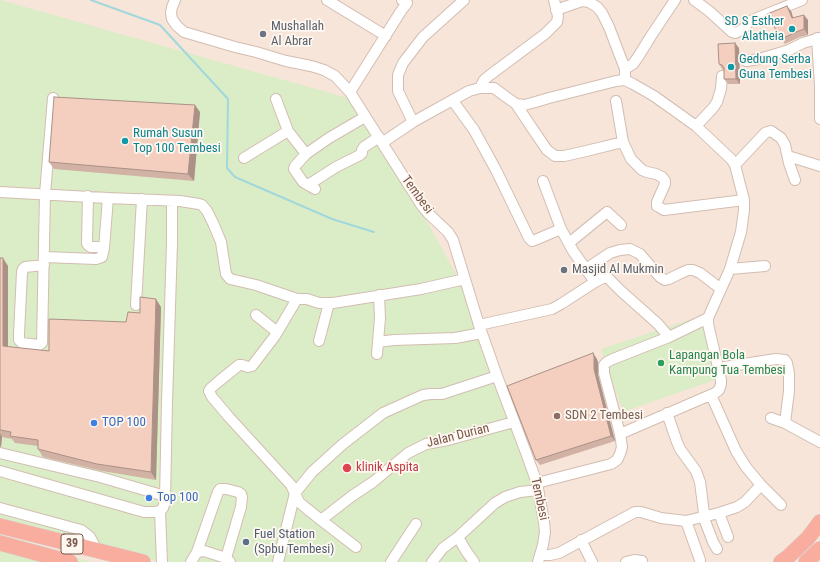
<!DOCTYPE html>
<html>
<head>
<meta charset="utf-8">
<style>
  body { margin:0 }
  canvas { display:block; background:#fdf4ea }
</style>
</head>
<body>
<canvas width="820" height="562"></canvas>
<script>
const g = document.querySelector('canvas').getContext('2d');
g.lineJoin = 'round';
function fillPath(path, color) { g.fillStyle = color; g.fill(path, 'evenodd'); }
const shape = rows => new Path2D(rows.map(r => 'M' + r).join(''));
function strokePath(path, color, width, dash) { g.strokeStyle = color; g.lineWidth = width; g.lineCap = dash ? 'butt' : 'round'; g.setLineDash(dash || []); g.stroke(path); }
function label(font, color, halo, rows, align = 'center') {
  g.font = font + ' "Roboto Condensed",sans-serif'; g.lineWidth = 3.5; g.setLineDash([]); g.textBaseline = 'middle'; g.strokeStyle = halo; g.fillStyle = color; for (const [text, x, y, turn = 0] of rows) {
    g.save(); g.translate(x, y); g.rotate((+turn || 0) * Math.PI / 180); g.textAlign = isNaN(turn) ? turn : align; if (halo) g.strokeText(text, 0, 0); g.fillText(text, 0, 0); g.restore();
  }
}
const residential = shape([
  [0,0,820,0,820,562,0,562]
]);
const green = shape([
  [0,0,362,102,482,322,537,480,544,532,535,562,159,562,0,522],
  [704,315,720,378,623,412,601,349],
  [0,538,92,562,0,562]
]);
const stream = shape([
  [91,0,160,25,228,99,227,168,235,177,332,219,374,232]
]);
const minor = shape([
  [175,0,172,7,171,13,172,19,177,26,184,32,235,47,256,52,286,61,311,66,324,70,335,76,350,92,353,97,422,206,428,213,448,232,453,240,479,325,497,376,525,450,537,483,544,522,545,532,543,545,538,562],
  [327,0,386,36],
  [694,0,709,11,732,32,735,33,742,30,749,22,757,18,802,0],
  [556,10,582,1,589,2,597,7,602,13,609,27,625,69,625,80],
  [817,38,820,86,820,119],
  [746,61,759,59,776,54,789,50,803,43,820,38],
  [625,69,633,64,638,57,651,36,675,0],
  [480,88,484,80,490,75,545,34,557,22,558,16,554,0],
  [350,92,401,11,407,3,402,0],
  [276,99,288,131,306,154],
  [453,101,474,130,496,170,529,238,532,241,535,240,561,229,573,251,595,282,561,304,552,309,479,325],
  [616,101,623,142,631,159,642,170,647,172,656,174,662,177,665,181,665,184,657,202,657,206,659,207,664,210,744,200],
  [516,104,532,128,547,150,555,156,564,156,582,152,623,142],
  [413,122,398,91,398,75,403,63,423,37,464,0],
  [696,126,713,108,717,102,721,89,722,76],
  [382,143,413,122,431,112,469,91,480,88,494,88,498,91,516,104,524,105,532,103,549,98,616,81,625,80,633,84,654,96,696,126,731,159,735,165,744,200,744,210,741,232,730,269,708,318,708,324,721,380,721,384,719,390,715,393,620,434,622,447,620,454,617,460,611,464,537,483],
  [788,156,820,166],
  [244,158,288,131],
  [735,165,765,133,767,132,771,131,781,138,785,145,789,163,795,180],
  [543,181,561,229],
  [308,185,336,167,360,155,362,153,362,150,364,147,379,137],
  [315,189,303,182,294,169,295,166,306,154,329,138,365,117],
  [0,192,108,198,180,201,199,204,202,205,207,211,213,223,221,242,226,274,230,279,256,285,297,299,307,299,319,303,333,303,421,289,465,279],
  [88,196,87,243,88,245,91,247,97,247,104,248,108,198],
  [569,243,607,212,621,225],
  [44,257,96,259,102,257,104,248],
  [44,265,25,267,23,269,22,272,19,334,19,340,22,343,39,345,42,343,45,194,53,98],
  [586,269,610,253,620,250,630,249,640,254,660,277,665,280,669,279,679,274,688,270,693,270,700,273,721,289],
  [730,269,765,266],
  [595,282,605,277,609,279,621,291,658,324,669,337,708,318],
  [297,299,275,336,252,366,248,367,242,365,239,365,218,382,211,388,209,391,212,397,228,416,291,485,299,502,306,508,321,520,352,496,373,482,408,453,426,444,448,440,514,422],
  [136,305,142,199],
  [256,315,277,332],
  [319,341,329,303],
  [378,342,394,340,455,338,482,333],
  [377,354,380,318,379,295],
  [718,368,776,359,785,360,787,363,789,374,789,391,785,423],
  [711,395,736,451,746,467,761,485,781,505],
  [667,413,677,442,680,449,696,471,700,482,705,521,713,542,717,549],
  [771,418,785,423,820,442],
  [620,434,604,373,604,365,607,362,613,359,669,337],
  [0,453,100,477,165,496],
  [0,471,144,512,154,512,160,511,163,508,164,505,165,499,167,402,172,243,172,201],
  [0,508,81,530,90,537,97,550],
  [160,511,162,562],
  [719,513,728,537],
  [321,520,356,547],
  [686,521,700,560],
  [458,537,466,551,474,562],
  [581,540,592,562],
  [197,552,218,492,220,489,226,489,238,492,241,494,242,497,241,507,226,558],
  [540,555,550,555,559,553,635,512,641,512,661,518,686,521,719,513,737,507,745,502,761,485],
  [191,562,197,552,204,551,226,558,230,562],
  [278,562,295,493,312,472,343,444,383,413,423,395,431,394,442,394,497,376],
  [391,562,416,524],
  [432,562,443,548,458,537,495,503,505,497,520,492,538,490],
  [626,562,634,560,642,561]
]);
const highway = shape([
  [0,526,143,562],
  [0,543,70,562],
  [781,562,788,557,808,538,820,522],
  [806,562,820,549]
]);
const wall = shape([
  [791,11,793,18,808,20,808,35,800,37,785,44,781,39],
  [739,48,740,84,728,84,724,79,724,70,723,70,719,64],
  [200,112,194,181,54,169,49,162],
  [0,258,8,266,8,347,49,351,126,322,140,313,161,307,156,480,102,471,43,457,38,449,38,446,15,443,12,439,2,437,1,447,0,447],
  [597,359,598,363,598,375,615,441,540,465,536,460]
]);
const shadedWall = shape([
  [787,6,791,11,795,24,792,18],
  [804,15,808,20,808,35,804,29],
  [735,43,739,48,740,84,736,79],
  [195,105,200,112,194,181,188,174],
  [3,258,8,266,8,353,3,346],
  [156,299,161,307,156,480,151,472],
  [593,353,597,359,598,363,598,375,615,441,611,436,594,369],
  [0,433,2,437,1,447,0,445]
]);
const building = shape([
  [787,6,792,18,804,15,804,29,796,32,781,39,767,14,787,6],
  [735,43,736,79,724,79,724,68,722,65,719,64,718,44,735,43],
  [54,97,195,105,188,174,49,162,54,97],
  [0,258,3,258,3,346,49,351,49,319,126,322,128,312,140,313,140,297,156,299,151,472,97,464,38,449,38,440,10,436,11,432,0,430,0,258],
  [593,353,594,357,594,369,611,436,536,460,507,386,593,353]
]);
const markers = [
  [792,29,4,"#0f9aa8"],
  [263,34,4,"#6b7280"],
  [731,67,4,"#0f9aa8"],
  [125,141,4,"#0f9aa8"],
  [564,270,4,"#6b7280"],
  [661,363,4,"#2e9e5b"],
  [557,416,4,"#8d6e63"],
  [94,423,4,"#3f7fe0"],
  [347,468,5,"#e0444e"],
  [149,498,4,"#3f7fe0"],
  [246,542,4,"#5c6f8a"]
];
const shields = [
  [72,544,22]
];
const shieldNames = [
  ["39",72,544]
];
const cultureNames = [
  ["SD S Esther",784,22,"right"],
  ["Alatheia",784,37,"right"],
  ["Gedung Serba",739,60],
  ["Guna Tembesi",739,75],
  ["Rumah Susun",133,134],
  ["Top 100 Tembesi",133,149]
];
const worshipNames = [
  ["Mushallah",271,27],
  ["Al Abrar",271,42],
  ["Masjid Al Mukmin",572,270]
];
const streetNames = [
  ["Tembesi",417,195,54],
  ["Jalan Durian",458,436,-14],
  ["Tembesi",539,499,78]
];
const leisureNames = [
  ["Lapangan Bola",669,356],
  ["Kampung Tua Tembesi",669,371]
];
const educationNames = [
  ["SDN 2 Tembesi",565,416]
];
const shopNames = [
  ["TOP 100",102,423],
  ["Top 100",157,498]
];
const healthNames = [
  ["klinik Aspita",356,468]
];
const serviceNames = [
  ["Fuel Station",254,535],
  ["(Spbu Tembesi)",254,550]
];
fillPath(residential, '#f6e5d8');
fillPath(green, '#daedc7');
strokePath(stream, '#a2d8db', 2);
strokePath(minor, '#d3bdb1', 12);
strokePath(highway, '#dad0cd', 16);
strokePath(minor, '#fff', 10);
strokePath(highway, '#f9ad9f', 15);
fillPath(wall, '#d2b2a5');
fillPath(shadedWall, '#ab9186');
fillPath(building, '#f4cfc0');
strokePath(building, '#ab9186', 1);
for (const [x, y, r, color] of markers) { const dot = new Path2D(); dot.arc(x, y, r, 0, 2 * Math.PI); g.fillStyle = color; g.fill(dot); strokePath(dot, '#fff8f1', 1.5); }
for (const [x, y, w] of shields) { const box = new Path2D(); box.roundRect(x - w / 2, y - 10, w, 20, 3); g.fillStyle = '#fff8f1'; g.fill(box); strokePath(box, '#7a574b', 1); }
label('bold 12px', '#7a574b', null, shieldNames);
label('13px', '#0d838f', '#fff8f1', cultureNames, 'left');
label('13px', '#5b616d', '#fff8f1', worshipNames, 'left');
label('13px', '#7a574b', '#fff8f1', streetNames);
label('13px', '#27864d', '#fff8f1', leisureNames, 'left');
label('13px', '#785e54', '#fff8f1', educationNames, 'left');
label('13px', '#366cbe', '#fff8f1', shopNames, 'left');
label('13px', '#be3a42', '#fff8f1', healthNames, 'left');
label('13px', '#4e5e75', '#fff8f1', serviceNames, 'left');
</script>
</body>
</html>
